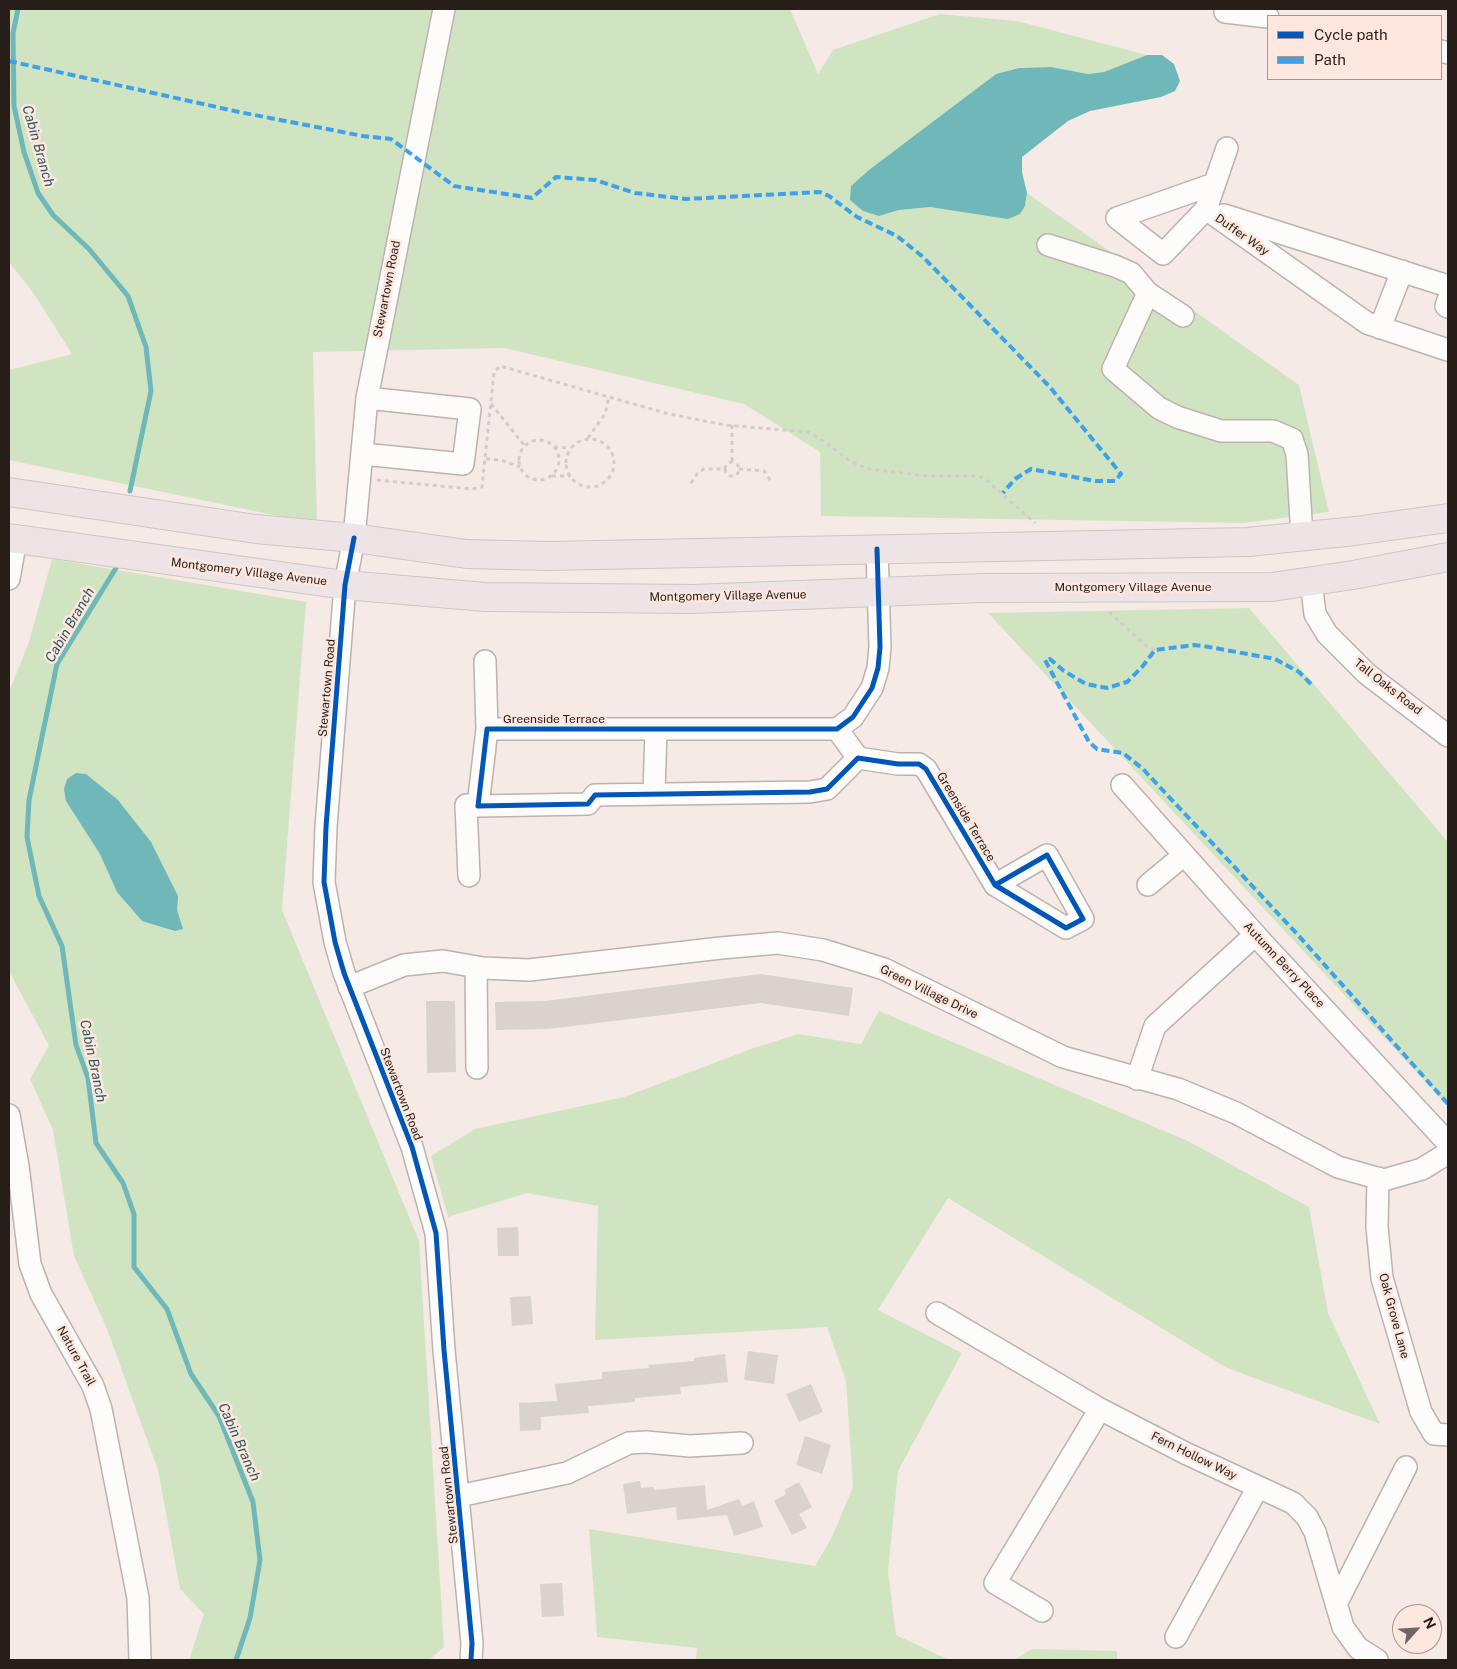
<!DOCTYPE html>
<html>
<head>
<meta charset="utf-8">
<style>
  body { margin:0 }
  #map { position:relative; width:1457px; height:1669px; overflow:hidden; background:#f6eae6; font-family:"Public Sans",sans-serif }
  canvas { display:block }
  .frame { position:absolute; inset:0; border:10px solid #271d19; pointer-events:none }
  .legend { position:absolute; left:1267px; top:15px; width:175px; height:65px; box-sizing:border-box; background:#fde7df; border:1px solid #a79690; margin:0; padding:6px 9px; list-style:none; font-size:15px; color:#271d19 }
  .legend li { display:flex; align-items:center; gap:10px; height:25px }
  .legend b { width:25px; border:1px solid #a79690 }
  .north { position:absolute; left:1392px; top:1604px; width:50px; height:50px; box-sizing:border-box; background:#fde7df; border:1px solid #a79690; border-radius:50%; rotate:64deg; font-size:14px; font-weight:700; line-height:20px; text-align:center; color:#271d19 }
  .north::after { content:''; display:block; margin:auto; width:18px; height:22px; background:#6f6561; clip-path:polygon(50% 0,100% 100%,50% 72%,0 100%) }
</style>
</head>
<body>
<div id="map">
<canvas width="1457" height="1669"></canvas>
<div class="frame"></div>
<ul class="legend">
<li><b style="height:6px;background:#0057b8"></b>Cycle path</li>
<li><b style="height:6px;background:#3ea2ea"></b>Path</li>
</ul>
<div class="north">N</div>
</div>
<script>
const g = document.querySelector('canvas').getContext('2d');
g.lineJoin = 'round';
function fillPath(path, color) { g.fillStyle = color; g.fill(path, 'evenodd'); }
const shape = rows => new Path2D(rows.map(r => 'M' + r).join(''));
function strokePath(path, color, width, dash) { g.strokeStyle = color; g.lineWidth = width; g.lineCap = dash ? 'butt' : 'round'; g.setLineDash(dash || []); g.stroke(path); }
function label(font, color, halo, rows, align = 'center') {
  g.font = font + ' "Public Sans",sans-serif'; g.lineWidth = 5; g.setLineDash([]); g.textBaseline = 'middle'; g.strokeStyle = halo; g.fillStyle = color; for (const [text, x, y, turn = 0] of rows) {
    g.save(); g.translate(x, y); g.rotate((+turn || 0) * Math.PI / 180); g.textAlign = isNaN(turn) ? turn : align; if (halo) g.strokeText(text, 0, 0); g.fillText(text, 0, 0); g.restore();
  }
}
const green = shape([
  [9,9,790,9,818,74,833,50,940,14,1017,21,1147,55,1104,72,1087,74,1051,67,1019,68,996,74,851,186,879,216,899,210,930,207,969,212,1025,206,1027,193,1299,385,1329,512,1244,523,821,516,820,452,744,404,504,348,313,352,317,524,9,460,9,370,72,354,34,294,9,262],
  [52,559,306,602,282,910,419,1241,444,1647,429,1660,189,1660,204,1614,180,1589,158,1470,107,1329,74,1256,53,1130,30,1079,49,1046,9,971,9,692,29,642],
  [1249,608,1448,842,1448,1106,988,613],
  [879,1011,1188,1141,1309,1207,1328,1313,1380,1424,1227,1368,948,1198,878,1310,962,1353,898,1471,888,1571,896,1635,949,1660,696,1660,697,1648,597,1637,589,1529,815,1566,832,1537,853,1487,846,1381,827,1327,595,1340,598,1206,527,1193,448,1217,431,1156,475,1129,624,1097,751,1049,798,1034,861,1044],
  [1032,1649,1117,1651,1117,1660,1014,1660]
]);
const water = shape([
  [1147,55,1162,55,1174,64,1180,81,1175,91,1161,97,1090,111,1068,121,1022,157,1022,172,1027,193,1025,206,1020,214,1008,219,930,207,899,210,879,216,863,211,850,200,851,186,869,170,996,74,1019,68,1051,67,1088,74,1104,72],
  [76,773,86,774,118,800,151,842,178,896,177,910,183,929,175,931,142,921,117,892,100,854,66,801,64,789,67,779]
]);
const stream = shape([
  [18,9,13,33,14,106,24,152,38,193,53,215,89,249,128,296,146,347,151,391,130,491],
  [116,568,57,664,29,800,27,837,39,896,62,946,76,1045,88,1078,96,1143,123,1183,134,1214,134,1267,167,1309,191,1374,219,1416,253,1502,260,1560,250,1618,236,1660]
]);
const building = shape([
  [761,974,853,988,849,1016,761,1003,548,1029,496,1030,495,1002,545,1001],
  [426,1001,455,1001,456,1072,427,1073],
  [518,1227,519,1256,498,1256,497,1228],
  [531,1296,533,1324,512,1326,510,1297],
  [748,1351,778,1355,774,1384,744,1380],
  [725,1354,728,1382,680,1387,681,1394,635,1398,635,1402,588,1406,589,1413,541,1417,541,1430,520,1431,519,1403,557,1401,555,1384,602,1379,602,1372,649,1368,648,1365,694,1361,694,1358],
  [811,1384,823,1412,799,1422,786,1394],
  [805,1436,831,1445,822,1474,796,1465],
  [640,1481,641,1488,654,1487,654,1490,705,1485,707,1510,739,1499,742,1506,754,1501,763,1527,734,1536,727,1515,677,1520,676,1507,627,1514,623,1484],
  [799,1482,812,1507,799,1514,807,1528,792,1535,774,1501,786,1494,784,1490],
  [562,1583,564,1616,542,1617,540,1584]
]);
const path = shape([
  [491,404,525,446],
  [732,425,732,462],
  [588,438,605,414,609,397],
  '566 463a24 24 0 1 1 48 0a24 24 0 1 1-48 0Z',
  '519 460a20 20 0 1 1 40 0a20 20 0 1 1-40 0Z',
  [554,447,570,448],
  [486,459,501,460,520,467],
  '725 469a7 7 0 1 1 14 0a7 7 0 1 1-14 0Z',
  [739,469,764,471,772,483],
  [552,476,570,476],
  [377,480,472,489,482,487,494,372,500,366,669,414,725,425,808,432,825,442,850,461,869,469,928,476,975,476,984,478,1035,523],
  [691,483,697,474,704,469,725,469],
  [1109,612,1146,646,1155,650]
]);
const minor = shape([
  [444,9,367,398,354,538,345,585,326,827,324,882,335,942,344,973,412,1147,436,1233,444,1350,472,1643,471,1660],
  [1225,12,1268,17],
  [1441,51,1448,53],
  [1214,184,1117,218,1163,254,1206,209,1227,148],
  [1206,209,1367,323,1448,350],
  [1224,215,1448,286],
  [1048,245,1115,266,1131,273,1148,293,1183,316],
  [1148,293,1113,369,1159,408,1177,417,1221,431,1273,431,1292,439,1297,454,1302,537],
  [1448,300,1446,306,1448,307],
  [1380,328,1402,271],
  [363,454,463,464,470,409,367,398],
  [877,549,880,647,878,668,872,688,853,717,837,729,487,729,478,806,588,804,595,795,810,792,827,789,858,758,898,764,919,764,926,769,995,885,1047,855,1083,919,1066,928,995,885],
  [9,579,16,539],
  [1311,581,1315,614,1327,634,1367,674,1448,736],
  [485,661,487,729],
  [837,729,858,758],
  [1122,785,1260,940,1448,1143],
  [654,793,656,730],
  [469,876,466,805,478,806],
  [1148,885,1184,855],
  [476,967,477,1068],
  [349,987,404,965,443,961,483,968,529,970,721,948,778,943,823,950,884,969,1063,1057,1178,1089,1236,1113,1338,1167,1384,1180,1422,1169,1448,1153],
  [1137,1079,1155,1026,1255,935],
  [9,1115,18,1166,30,1264,41,1294,93,1386,101,1409,138,1598,140,1660],
  [1378,1178,1377,1227,1382,1278,1421,1412,1434,1434,1448,1435],
  [937,1313,1100,1409,1185,1453,1293,1503,1307,1517,1315,1532,1343,1627,1358,1648,1377,1660],
  [459,1496,567,1473,629,1443,646,1442,690,1446,742,1443],
  [1336,1604,1406,1467],
  [1042,1611,995,1583,1100,1409],
  [1176,1637,1258,1487]
]);
const major = shape([
  [9,492,256,529,354,538,467,554,548,556,1248,542,1355,531,1448,518],
  [9,538,345,585,485,597,693,599,983,588,1272,587,1353,575,1448,557]
]);
const quiet = shape([
  [9,61,239,112,363,136,391,139,454,186,532,198,556,177,595,180,635,193,686,199,820,192,829,196,857,217,897,236,923,257,1049,386,1121,474,1115,481,1095,481,1031,469,1015,479,1003,493],
  [1311,684,1299,672,1275,659,1209,647,1194,645,1155,650,1142,667,1127,682,1107,688,1086,684,1064,671,1050,659,1045,660,1089,742,1097,749,1123,753,1143,769,1299,936,1448,1104]
]);
const cycleway = shape([
  [354,538,345,585,326,827,324,882,335,942,344,973,412,1147,436,1233,444,1350,472,1643,471,1660],
  [877,549,880,647,878,668,872,688,853,717,837,729,487,729,478,806,588,804,595,795,810,792,827,789,858,758,898,764,919,764,926,769,995,885,1047,855,1083,919,1066,928,995,885]
]);
const streetNames = [
  ["Duffer Way",1242,235,35],
  ["Stewartown Road",387,289,-79],
  ["Montgomery Village Avenue",249,572,7],
  ["Montgomery Village Avenue",1133,587],
  ["Montgomery Village Avenue",728,596,-1],
  ["Tall Oaks Road",1388,687,38],
  ["Stewartown Road",327,688,-85],
  ["Greenside Terrace",554,719],
  ["Greenside Terrace",966,817,59],
  ["Autumn Berry Place",1284,965,47],
  ["Green Village Drive",929,992,26],
  ["Stewartown Road",401,1094,69],
  ["Oak Grove Lane",1394,1316,75],
  ["Nature Trail",76,1356,61],
  ["Fern Hollow Way",1194,1456,26],
  ["Stewartown Road",449,1495,-96]
];
const waterNames = [
  ["Cabin Branch",38,146,74],
  ["Cabin Branch",70,625,-60],
  ["Cabin Branch",93,1061,78],
  ["Cabin Branch",239,1442,66]
];
fillPath(green, '#d1e4c2');
fillPath(water, '#6fb7b8');
strokePath(stream, '#6fb7b8', 5);
fillPath(building, '#dad2cd');
strokePath(minor, '#bcb2ae', 24);
strokePath(major, '#ccc6c4', 30);
strokePath(path, '#d0cccb', 3, [4, 4]);
strokePath(minor, '#fefcfb', 21);
strokePath(major, '#eee3e5', 28);
strokePath(quiet, '#3ea2ea', 4, [8, 4]);
strokePath(cycleway, '#0057b8', 5);
label('12px', '#271d19', '#fde7df', streetNames);
label('italic 14px', '#2c595b', '#fde7df', waterNames);
</script>
</body>
</html>
